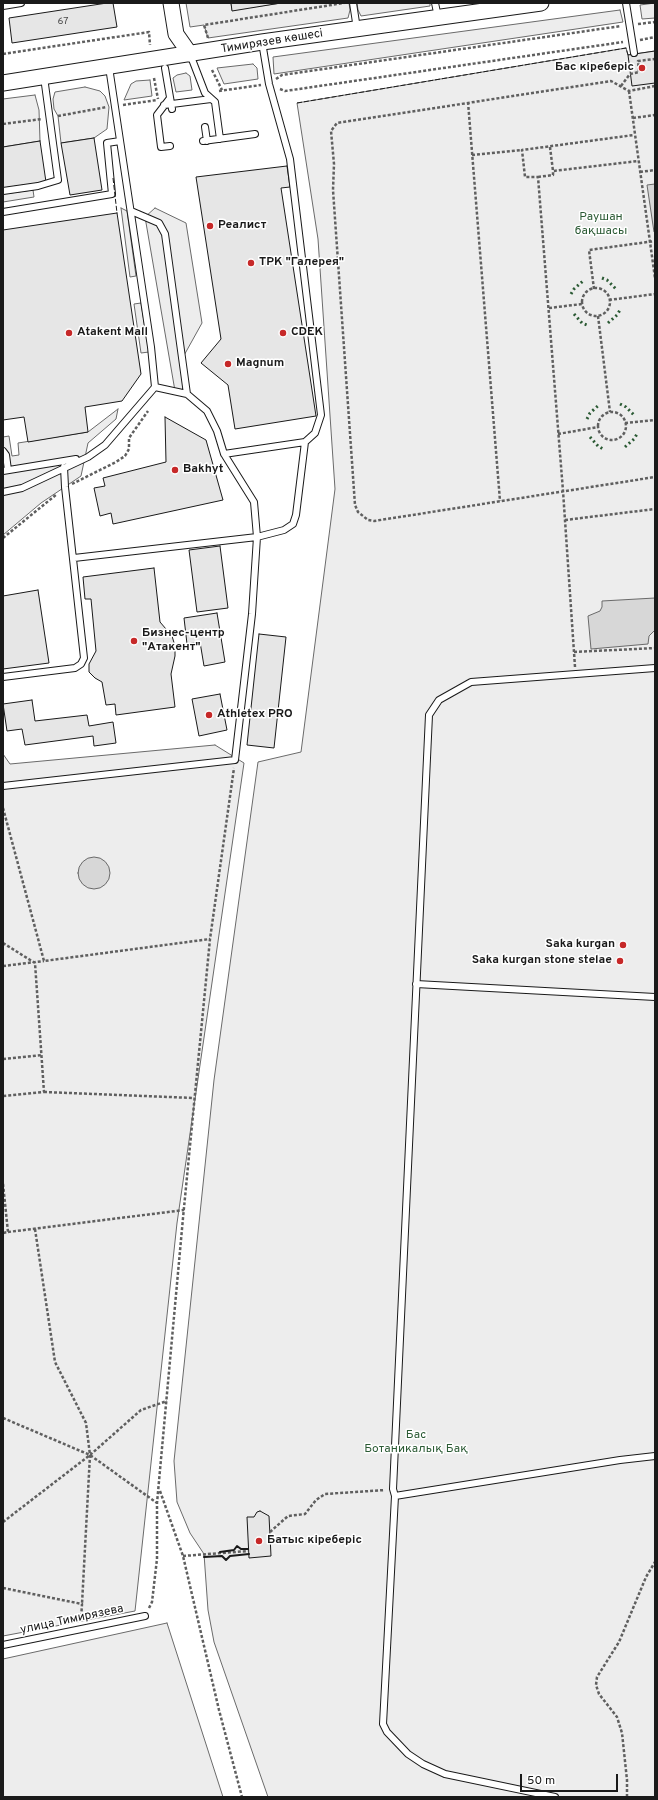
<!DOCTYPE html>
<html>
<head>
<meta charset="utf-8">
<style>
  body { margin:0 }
  #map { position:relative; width:658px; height:1800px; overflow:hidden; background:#fff; font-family:Overpass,sans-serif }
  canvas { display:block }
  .frame { position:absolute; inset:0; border:4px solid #1a1a1a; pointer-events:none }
  .scale { position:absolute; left:520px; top:1774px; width:98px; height:18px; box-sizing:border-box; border:2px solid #1a1a1a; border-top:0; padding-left:5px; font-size:12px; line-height:14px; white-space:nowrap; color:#1a1a1a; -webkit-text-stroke:3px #fff; paint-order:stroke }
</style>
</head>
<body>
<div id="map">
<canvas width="658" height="1800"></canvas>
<div class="frame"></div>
<div class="scale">50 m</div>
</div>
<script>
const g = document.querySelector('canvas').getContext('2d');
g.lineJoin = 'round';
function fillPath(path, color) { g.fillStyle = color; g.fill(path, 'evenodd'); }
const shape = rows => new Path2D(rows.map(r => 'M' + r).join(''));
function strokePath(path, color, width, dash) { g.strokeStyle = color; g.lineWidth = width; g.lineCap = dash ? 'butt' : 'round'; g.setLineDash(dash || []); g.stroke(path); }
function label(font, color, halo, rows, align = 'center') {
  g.font = font + ' Overpass,sans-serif'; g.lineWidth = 3; g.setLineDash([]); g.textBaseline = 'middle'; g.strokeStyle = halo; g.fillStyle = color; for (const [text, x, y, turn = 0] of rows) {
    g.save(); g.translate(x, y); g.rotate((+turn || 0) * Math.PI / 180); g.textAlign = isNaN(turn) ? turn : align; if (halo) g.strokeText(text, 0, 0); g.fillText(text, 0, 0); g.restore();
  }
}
const built = shape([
  [186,3,231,3,232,10,281,3,349,3,350,10,348,18,208,38,204,25,190,27,186,3],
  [357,3,430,3,430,6,361,16,358,10,357,3],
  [655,3,655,18,642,19,640,5,655,3],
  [620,10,623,22,274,74,273,57,620,10],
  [626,48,628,55,655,51,655,1797,268,1797,214,1642,208,1610,204,1554,190,1533,177,1502,174,1461,214,1080,258,762,301,752,335,489,318,239,297,103,626,48],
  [253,64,257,68,258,79,224,84,217,68,253,64],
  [186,73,190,76,192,90,176,92,173,78,177,75,186,73],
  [150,80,152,96,124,100,131,84,136,81,150,80],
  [85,87,100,91,105,96,109,107,107,129,94,138,61,143,58,116,54,109,53,99,55,92,85,87],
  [35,95,39,110,40,141,3,147,3,99,35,95],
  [33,190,34,197,3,202,3,194,33,190],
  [121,208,127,211,136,276,130,277,121,208],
  [155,208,186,223,202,323,182,359,187,394,175,391,145,217,155,208],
  [141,303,149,352,141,353,134,304,141,303],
  [118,409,116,419,88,443,81,476,41,503,3,535,3,437,9,436,12,456,19,455,18,443,88,432,118,409],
  [215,745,244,763,177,1223,135,1611,3,1636,3,754,10,764,215,745],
  [167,1623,223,1797,3,1797,3,1659,167,1623]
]);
const water = shape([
  [655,184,655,231,654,232,647,185,655,184],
  [655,598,655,630,649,636,648,644,591,649,588,616,600,611,602,607,602,601,655,598],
  '78 873a16 16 0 1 1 32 0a16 16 0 1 1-32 0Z'
]);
const building = shape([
  [107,3,113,3,117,27,12,43,9,18,107,3],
  [231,3,281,3,232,11,231,3],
  [655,51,655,83,632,86,628,55,655,51],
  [94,138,102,190,70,195,61,143,94,138],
  [40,141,46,182,3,188,3,147,40,141],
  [287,166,290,187,281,188,316,416,235,429,228,385,201,363,221,339,196,177,287,166],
  [117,213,141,374,122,401,85,407,88,432,28,442,24,417,3,420,3,230,117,213],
  [165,417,206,440,223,500,113,524,111,513,100,516,94,488,105,486,103,478,166,462,165,417],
  [220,546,228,608,197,612,189,550,220,546],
  [154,568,160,622,172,636,175,646,175,656,171,674,175,707,116,715,115,704,106,705,102,682,95,678,89,672,89,664,96,651,91,599,85,599,83,577,154,568],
  [38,590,49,663,3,669,3,596,38,590],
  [217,613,225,662,204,666,200,642,187,644,184,618,217,613],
  [259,634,286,637,274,748,247,745,259,634],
  [220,694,227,730,199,736,192,699,220,694],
  [32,700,35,721,87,715,89,726,113,722,116,743,94,746,93,736,25,745,22,729,7,731,3,704,32,700],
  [260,1511,269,1516,271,1556,249,1558,247,1517,254,1517,257,1512,260,1511]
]);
const path = shape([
  [638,24,655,22],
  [208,38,204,25,344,3],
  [640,40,655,37],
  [3,54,149,32,150,45],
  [212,70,222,90],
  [154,78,158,99],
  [276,79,282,75,621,26],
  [621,86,630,74,639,72,638,61,655,59],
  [655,86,629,91,611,81,337,123,331,131,334,164,333,190,355,505,358,512,368,520,374,521,655,477],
  [280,89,285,91,623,42],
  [219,91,261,85],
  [629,91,655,278],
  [468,102,500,501],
  [123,105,157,100],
  [58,116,107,107],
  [633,118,655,115],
  [3,124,42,119],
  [550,147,553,171],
  [472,155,522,150],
  [640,172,655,170],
  [538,177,553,175,553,171,638,161],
  '582 302a14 14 0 1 1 28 0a14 14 0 1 1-28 0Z',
  [594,289,589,250,655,241],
  [609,300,655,294],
  [549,308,582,304],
  [598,316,610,412],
  '598 426a14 14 0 1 1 28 0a14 14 0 1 1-28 0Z',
  [625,423,655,420],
  [558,434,598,427],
  [72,484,116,462,125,456,129,449,129,438,148,411],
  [565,520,655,509],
  [3,538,57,494],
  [574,652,655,648],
  [575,667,563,491,538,177,525,177,522,150,634,135],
  [3,808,44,961,210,939],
  [3,943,35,963,44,1092,3,1096],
  [3,966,44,961],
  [3,1059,42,1055],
  [44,1092,194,1098],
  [3,1184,8,1232,3,1233],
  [35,1229,55,1362,86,1423,90,1455,82,1604],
  [8,1232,184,1210],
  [3,1418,90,1455,157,1503],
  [160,1491,183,1556,219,1710,242,1797],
  [3,1522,90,1455,141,1410,167,1401],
  [270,1532,288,1516,305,1514,316,1500,325,1494,385,1490],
  [183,1556,248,1551],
  [3,1588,82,1604,81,1620],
  [149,1608,152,1602,157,1559,157,1503,183,1218,210,939,234,768],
  [627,1797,627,1780,622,1733,617,1717,599,1694,596,1685,597,1677,619,1642,646,1577,655,1562]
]);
const service = shape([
  [353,3,357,29],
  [435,3,438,17],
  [626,3,634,53],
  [3,6,21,3],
  [190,54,205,93,215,102,220,139],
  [165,68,172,109],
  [164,105,211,99],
  [205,127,207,141],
  [203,141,255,134],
  [170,146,161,147,157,115,170,98],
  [3,191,38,186,58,180,44,77],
  [131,211,159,223,165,234,187,394],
  [3,212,112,194,107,143,120,141],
  [3,451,6,455,8,470],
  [224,454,305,442,315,433,321,415,290,159,269,84,262,42],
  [3,471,76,459],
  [3,492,22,488,88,457,105,445,155,387,151,347,109,67],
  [74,558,257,537,284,530,293,524,296,515,305,442],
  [3,677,75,668,81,664,84,658,65,487,64,467],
  [3,786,235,760,252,614,257,537,254,502,224,454,217,431,207,411,187,394,155,387],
  [416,984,655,997],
  [395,1496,620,1460,655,1456],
  [3,1645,145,1616],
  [555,1797,445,1774,423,1764,408,1754,387,1732,383,1724,395,1496,393,1489,429,715,439,700,471,682,655,668]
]);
const tertiary = shape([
  [171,3,176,34,190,54],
  [3,83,262,42,541,3]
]);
const hedge = shape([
  [602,278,607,280,616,289],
  [571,294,574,289,583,281],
  [574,314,582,323,587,325],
  [608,323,617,315,620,310],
  [620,404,626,407,634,415],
  [587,419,590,413,599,405],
  [590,437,598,446,603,449],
  [625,447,634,439,637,434]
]);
const fence = shape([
  [297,103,626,48,628,55],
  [113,178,117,213]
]);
const wall = shape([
  [220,1552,234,1550,237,1546,241,1549,248,1549],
  [204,1557,222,1556,226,1560,230,1556,249,1554]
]);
const markers = [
  [642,68,4,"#c62828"],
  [210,226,4,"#c62828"],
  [251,263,4,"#c62828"],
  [69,333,4,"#c62828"],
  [283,333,4,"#c62828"],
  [228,364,4,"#c62828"],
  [175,470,4,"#c62828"],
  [134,641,4,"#c62828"],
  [209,715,4,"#c62828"],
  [623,945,4,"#c62828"],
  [620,961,4,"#c62828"],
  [259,1541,4,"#c62828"]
];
const numberNames = [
  ["67",63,22]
];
const streetNames = [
  ["Тимирязев көшесі",272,42,-9],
  ["улица Тимирязева",72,1620,-12]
];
const poiNames = [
  ["Бас кіреберіс",634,68,"right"],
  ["Реалист",218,226],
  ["ТРК \"Галерея\"",259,263],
  ["Atakent Mall",77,333],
  ["CDEK",291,333],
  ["Magnum",236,364],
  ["Bakhyt",183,470],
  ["Бизнес-центр",142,634],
  ["\"Атакент\"",142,648],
  ["Athletex PRO",217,715],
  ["Saka kurgan",615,945,"right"],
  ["Saka kurgan stone stelae",612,961,"right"],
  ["Батыс кіреберіс",267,1541]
];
const parkNames = [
  ["Раушан",601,218],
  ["бақшасы",601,232],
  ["Бас",416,1436],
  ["Ботаникалық Бақ",416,1450]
];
fillPath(built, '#ededed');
strokePath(built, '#6a6a6a', 1);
fillPath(water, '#d7d7d7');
strokePath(water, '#6a6a6a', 1);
fillPath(building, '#e6e6e6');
strokePath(building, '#1a1a1a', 1);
strokePath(service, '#1a1a1a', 8);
strokePath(tertiary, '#1a1a1a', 17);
strokePath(path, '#5f5f5f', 2.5, [3, 2]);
strokePath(service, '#fff', 6);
strokePath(tertiary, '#fff', 15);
strokePath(hedge, '#2b5a34', 3, [2, 3]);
strokePath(fence, '#1a1a1a', 1, [5, 2]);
strokePath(wall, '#1a1a1a', 2);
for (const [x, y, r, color] of markers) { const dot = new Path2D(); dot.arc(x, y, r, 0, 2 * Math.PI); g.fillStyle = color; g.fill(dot); strokePath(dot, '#fff', 1.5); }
label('10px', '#4d4d4d', null, numberNames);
label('12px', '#1a1a1a', '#fff', streetNames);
label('bold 12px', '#1a1a1a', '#fff', poiNames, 'left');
label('12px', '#2b5a34', '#fff', parkNames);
</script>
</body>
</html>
